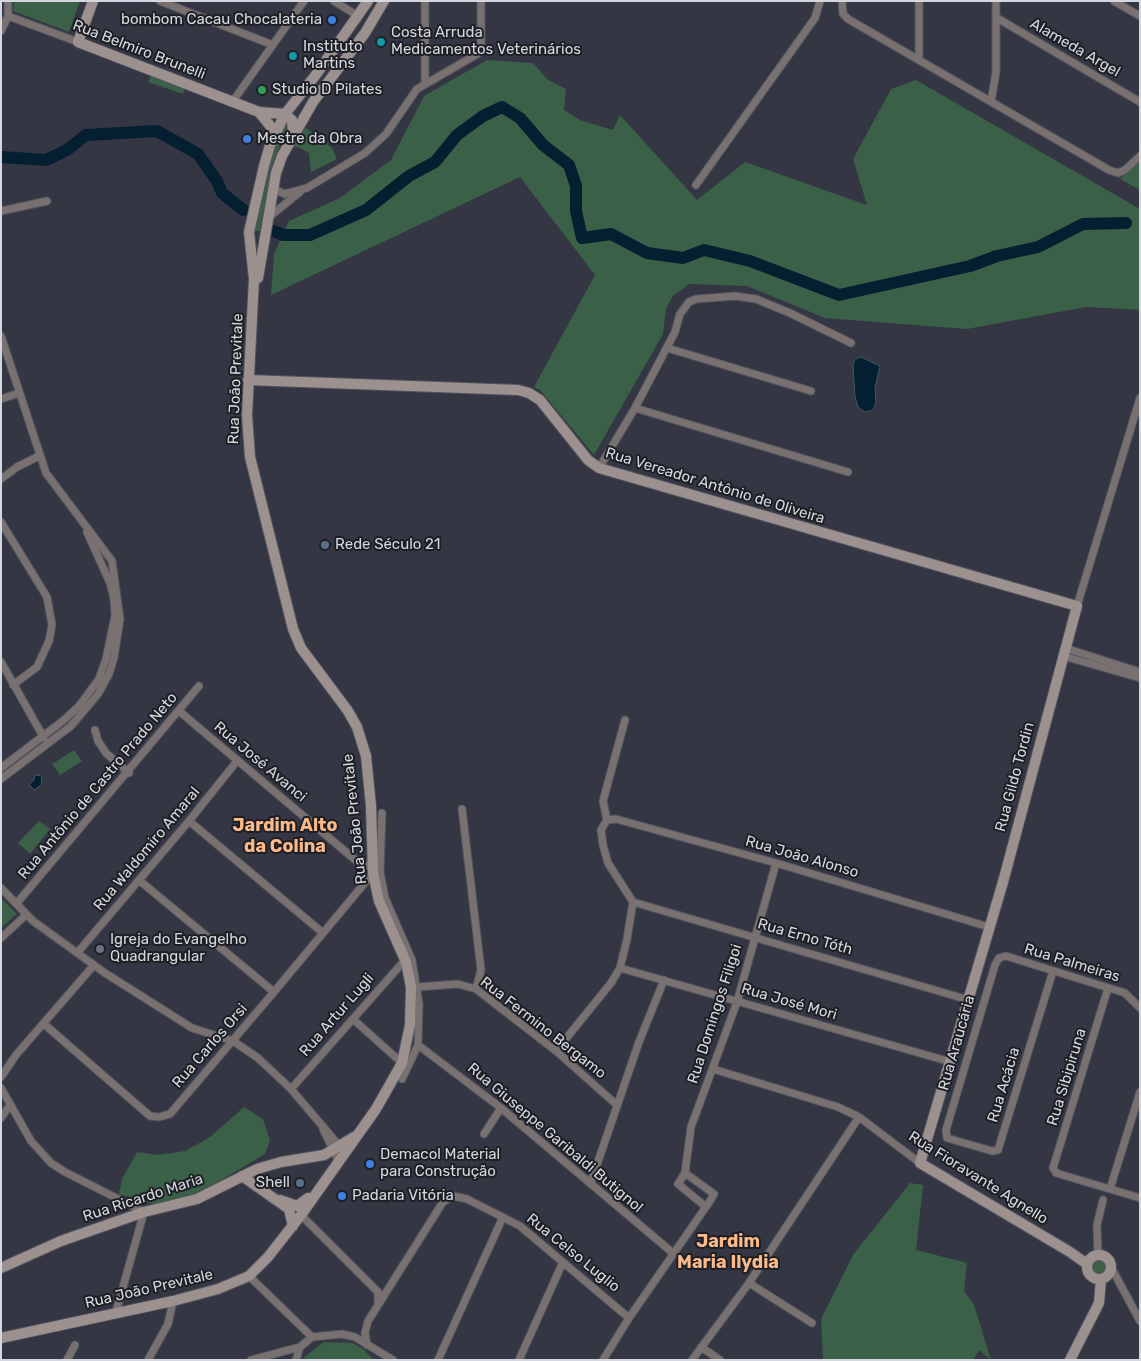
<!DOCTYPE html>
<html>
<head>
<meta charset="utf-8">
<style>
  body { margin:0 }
  #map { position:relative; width:1141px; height:1361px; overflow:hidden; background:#343743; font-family:Rubik,sans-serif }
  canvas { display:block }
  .frame { position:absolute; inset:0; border:2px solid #d5d7df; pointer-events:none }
</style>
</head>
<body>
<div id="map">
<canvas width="1141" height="1361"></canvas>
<div class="frame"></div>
</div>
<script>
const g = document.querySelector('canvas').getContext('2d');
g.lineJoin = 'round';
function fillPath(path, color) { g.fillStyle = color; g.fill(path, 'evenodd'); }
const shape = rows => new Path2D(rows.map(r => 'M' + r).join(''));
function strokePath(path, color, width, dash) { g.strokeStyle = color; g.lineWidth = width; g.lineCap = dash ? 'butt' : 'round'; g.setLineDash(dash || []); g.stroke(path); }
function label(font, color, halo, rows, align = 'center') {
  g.font = font + ' Rubik,sans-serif'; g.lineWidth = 4; g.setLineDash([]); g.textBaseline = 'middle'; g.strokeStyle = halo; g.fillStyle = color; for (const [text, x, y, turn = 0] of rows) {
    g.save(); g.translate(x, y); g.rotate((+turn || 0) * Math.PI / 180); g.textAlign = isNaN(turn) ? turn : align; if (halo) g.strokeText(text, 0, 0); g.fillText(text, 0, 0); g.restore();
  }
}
const green = shape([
  [14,1,80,1,69,32,13,11],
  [487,60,533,63,547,79,566,89,564,110,580,120,613,130,620,115,697,200,745,162,867,205,853,159,891,89,916,80,1140,209,1140,310,1086,307,967,329,825,318,747,286,689,284,673,296,666,308,663,334,594,455,540,390,534,387,595,275,520,177,271,295,274,254,289,221,340,198,391,160,424,96],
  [151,75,185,87,183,94,148,82],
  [283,124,287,127,273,162,260,231,253,231,272,148],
  [301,124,332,148,337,159,311,172,309,153,300,148,290,146],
  [1140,159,1140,190,1120,179],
  [74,750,82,761,60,775,52,764],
  [39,821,50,829,30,854,18,843],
  [1,898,17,914,1,928],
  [244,1107,263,1119,270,1141,265,1154,213,1185,191,1195,153,1204,119,1194,122,1179,137,1152,158,1155,185,1151,210,1137],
  [910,1183,923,1185,916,1250,967,1263,964,1291,974,1305,991,1360,979,1350,973,1360,823,1360,821,1319,853,1255],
  '1091 1267a9 9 0 1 1 18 0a9 9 0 1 1-18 0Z',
  [324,1342,352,1343,362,1348,374,1360,305,1360,304,1357]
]);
const water = shape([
  [861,357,880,366,875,388,876,402,873,410,865,412,858,407,855,397,853,365,855,359,861,357],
  [35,775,42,776,41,785,34,790,29,784,34,780,35,775]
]);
const river = shape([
  [1,157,46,160,67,150,86,135,157,131,198,154,217,181,222,193,243,210],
  [274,231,283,235,310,235,366,210,409,176,435,162,457,135,483,116,502,107,520,118,543,145,569,165,576,186,576,211,582,238,611,234,647,253,683,258,704,250,750,261,839,295,970,266,997,256,1038,247,1083,224,1126,223]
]);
const street = shape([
  [160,1,273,45],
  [334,1,358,16],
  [425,1,425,83],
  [842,1,843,14,848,19,1109,170,1118,173,1125,170,1140,156],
  [919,1,919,60],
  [1114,1,1140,16],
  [8,16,78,42],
  [997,18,1140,102],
  [1,31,8,16,8,1],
  [233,101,304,1],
  [991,102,996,72,996,1],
  [696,185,815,18,820,1],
  [273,188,284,194,307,188,365,153,386,134,417,89,479,53,481,45,481,1],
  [1,211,47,201],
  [269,217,300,192],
  [1,336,46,473,112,561,120,619,114,658,109,674,98,694,71,726,1,779],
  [667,348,811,391],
  [1,399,19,393],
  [635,408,848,472],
  [599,468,635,408,675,332,680,314,689,302,696,299,735,296,756,299,790,313,851,343],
  [1,479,17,467,39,456],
  [1,522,47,597,52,625,49,641,37,667,13,685],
  [1077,606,1140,398],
  [1065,648,1140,672],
  [1063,656,1140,678],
  [1,662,44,738],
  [179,711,359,863,373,868],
  [95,730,98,741,106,753,129,773],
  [1,768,64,720,79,706,99,679,106,659,115,616,114,599,110,583,87,532],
  [462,809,481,970,476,989],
  [382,813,380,872,385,898,412,960,419,1004,418,1045,402,1079],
  [607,820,616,819,776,863,989,927],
  [607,820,603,801,625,720],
  [189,821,323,933],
  [140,881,274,992],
  [1,888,33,921,105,973,192,1028,233,1041,258,1058,291,1089,342,1149],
  [633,902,969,1000],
  [17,903,199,686],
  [1,938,26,915],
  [78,952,189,821,237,761],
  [620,968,951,1062],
  [1053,971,998,1150,992,1151,947,1138,946,1130,995,965,999,958,1006,956,1125,993,1140,1008],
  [417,987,458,984,476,989,556,1051,617,1105],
  [1108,988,1053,1168,1056,1173,1140,1198],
  [354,1020,402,1063],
  [44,1024,150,1116,159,1117,170,1114,274,992,373,873],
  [418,1045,501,1108,673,1253],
  [556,1051,611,983,620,968,627,939,633,902,608,863,603,845,601,830,607,820],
  [713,1069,838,1107,859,1117,920,1163],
  [1,1077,16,1055,94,965],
  [1,1088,31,1141,51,1163,65,1172,144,1212,116,1312],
  [291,1089,405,960],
  [1,1118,10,1105],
  [323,1129,338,1160],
  [484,1134,501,1108],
  [685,1173,691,1127,737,1002,776,863],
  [591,1182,639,1042,664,980],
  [1110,1189,1140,1092],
  [300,1211,301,1215,378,1292,378,1303],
  [1098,1254,1097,1225,1103,1200],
  [1111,1267,1140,1321],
  [249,1276,312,1337],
  [749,1283,812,1323],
  [367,1345,365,1333,368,1321,443,1202,453,1196,467,1199,520,1226,629,1318],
  [701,1347,720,1360],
  [67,1360,75,1345],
  [148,1360,168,1324,173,1301],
  [251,1360,300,1347],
  [296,1360,300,1347,312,1337,342,1334,355,1337,393,1360],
  [438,1360,503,1217],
  [519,1360,563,1262],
  [603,1360,629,1318,710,1201,714,1194,685,1173,678,1184,706,1207],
  [692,1360,749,1283,859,1117]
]);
const secondary = shape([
  [93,1,78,42,259,112,285,114,292,120,293,134],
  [259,112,276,133],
  [258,278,276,173,282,156,313,102,365,33,384,1],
  [248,380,518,390,529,393,540,400,588,460,599,468,1077,606,1003,882,920,1163,1070,1252,1087,1264],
  [242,1176,289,1209,293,1226],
  [280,1200,297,1206,308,1198],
  '1087 1267a12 12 0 1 1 24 0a12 12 0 1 1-24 0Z',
  [1,1268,61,1241,144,1212,197,1199,257,1169,281,1162,324,1155,354,1137],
  [1,1338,173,1301,218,1289,249,1276,268,1257,301,1215,376,1109,402,1063,410,1025,411,987,406,962,379,901,373,873,371,806,366,756,357,727,348,711,301,648,293,629,250,457,247,415,254,279,249,232,264,166,270,145,285,114,315,76,368,1],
  [1070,1360,1099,1303,1101,1279]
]);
const markers = [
  [332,20,5,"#3f7fe0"],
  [381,42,5,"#0f9aa8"],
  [293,56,5,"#0f9aa8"],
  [262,90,5,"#2e9e5b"],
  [247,139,5,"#3f7fe0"],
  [325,545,5,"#5c6f8a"],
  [100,949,5,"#6b7280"],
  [370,1164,5,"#3f7fe0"],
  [300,1183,5,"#5c6f8a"],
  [342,1196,5,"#3f7fe0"]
];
const poiNames = [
  ["bombom Cacau Chocalateria",322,20,"right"],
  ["Costa Arruda",391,33],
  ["Medicamentos Veterinários",391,50],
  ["Instituto",303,47],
  ["Martins",303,64],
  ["Studio D Pilates",272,90],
  ["Mestre da Obra",257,139],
  ["Rede Século 21",335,545],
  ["Igreja do Evangelho",110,940],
  ["Quadrangular",110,957],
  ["Demacol Material",380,1155],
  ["para Construção",380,1172],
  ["Shell",290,1183,"right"],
  ["Padaria Vitória",352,1196]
];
const streetNames = [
  ["Alameda Argel",1075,48,30],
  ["Rua Belmiro Brunelli",139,50,21],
  ["Rua João Previtale",236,379,-88],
  ["Rua Vereador Antônio de Oliveira",715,486,17],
  ["Rua José Avanci",260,762,40],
  ["Rua Gildo Tordin",1015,777,-75],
  ["Rua Antônio de Castro Prado Neto",98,786,-50],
  ["Rua João Previtale",355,819,-96],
  ["Rua Waldomiro Amaral",147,849,-50],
  ["Rua João Alonso",802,857,16],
  ["Rua Erno Tóth",805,937,16],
  ["Rua Palmeiras",1072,963,17],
  ["Rua José Mori",789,1002,16],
  ["Rua Domingos Filigoi",715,1014,-72],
  ["Rua Artur Lugli",337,1015,-49],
  ["Rua Fermino Bergamo",543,1028,38],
  ["Rua Araucária",957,1043,-74],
  ["Rua Carlos Orsi",210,1046,-49],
  ["Rua Sibipiruna",1067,1077,-73],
  ["Rua Acácia",1004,1085,-73],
  ["Rua Giuseppe Garibaldi Butignol",555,1138,40],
  ["Rua Fioravante Agnello",978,1178,32],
  ["Rua Ricardo Maria",143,1198,-18],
  ["Rua Celso Luglio",573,1253,39],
  ["Rua João Previtale",149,1289,-13]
];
const quarterNames = [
  ["Jardim Alto",285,826],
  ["da Colina",285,847],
  ["Jardim",728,1242],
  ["Maria Ilydia",728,1263]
];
fillPath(green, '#3a6047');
fillPath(water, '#041f30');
strokePath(water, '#435664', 1);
strokePath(river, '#041f30', 12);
strokePath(street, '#51545f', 9);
strokePath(secondary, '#51545f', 12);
strokePath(street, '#797170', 7);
strokePath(secondary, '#9d9190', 10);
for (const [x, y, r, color] of markers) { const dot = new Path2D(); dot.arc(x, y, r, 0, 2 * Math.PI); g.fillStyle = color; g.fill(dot); strokePath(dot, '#1d1f24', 2); }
label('15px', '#d5d7df', '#1d1f24', poiNames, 'left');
label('15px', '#d5d7df', '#1d1f24', streetNames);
label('bold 18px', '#fcb989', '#1d1f24', quarterNames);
</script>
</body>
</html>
